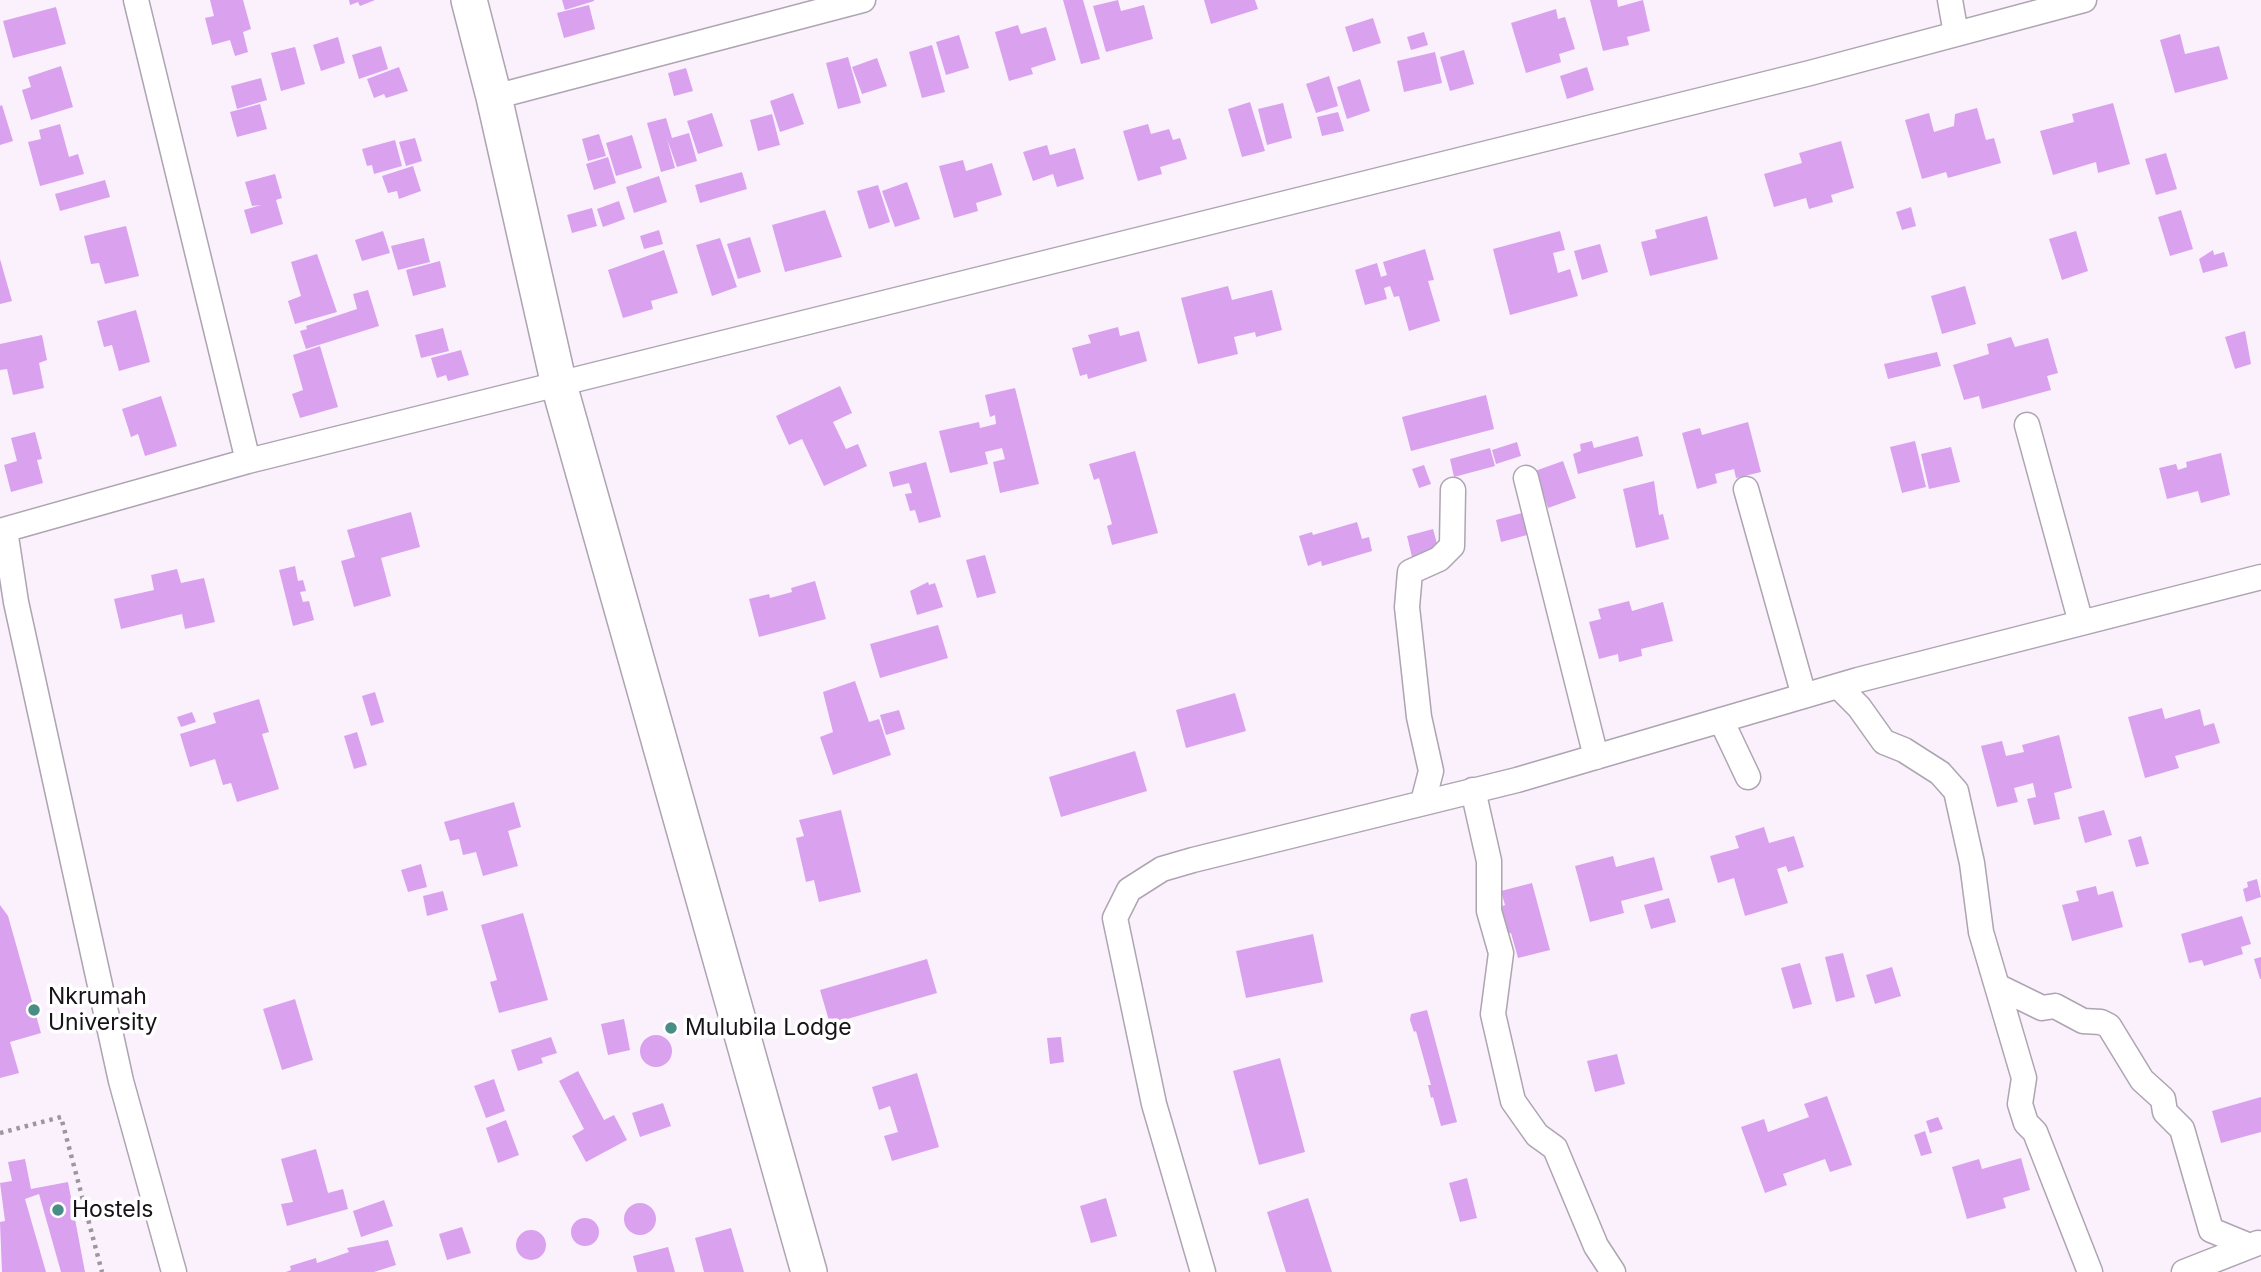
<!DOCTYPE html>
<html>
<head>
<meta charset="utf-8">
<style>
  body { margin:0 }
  canvas { display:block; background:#faf1fd }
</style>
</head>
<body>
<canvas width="2261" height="1272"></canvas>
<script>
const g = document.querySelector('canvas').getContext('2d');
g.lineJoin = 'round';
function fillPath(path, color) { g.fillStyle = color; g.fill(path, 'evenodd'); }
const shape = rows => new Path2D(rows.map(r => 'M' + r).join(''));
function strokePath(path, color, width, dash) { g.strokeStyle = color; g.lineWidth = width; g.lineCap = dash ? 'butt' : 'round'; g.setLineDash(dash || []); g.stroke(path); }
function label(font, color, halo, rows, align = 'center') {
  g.font = font + ' Inter,sans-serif'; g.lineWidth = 7; g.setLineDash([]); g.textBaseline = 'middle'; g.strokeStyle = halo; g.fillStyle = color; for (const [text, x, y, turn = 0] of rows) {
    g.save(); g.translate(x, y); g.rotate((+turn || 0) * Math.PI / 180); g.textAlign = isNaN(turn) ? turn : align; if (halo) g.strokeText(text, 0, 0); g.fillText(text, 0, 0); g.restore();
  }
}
const building = shape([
  [210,0,243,0,251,29,243,32,248,52,235,56,230,40,212,45,205,18,214,16],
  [349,0,375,0,360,6,358,2,350,5],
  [562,0,594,0,594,1,565,10],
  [1063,0,1083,0,1100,59,1081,64],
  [1118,0,1121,11,1144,5,1153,39,1106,52,1093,6],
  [1204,0,1255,0,1258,9,1211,24],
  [1590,0,1617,0,1618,7,1643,0,1650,31,1627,37,1629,45,1603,51],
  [589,5,595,29,564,38,557,13],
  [56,7,66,44,13,58,3,21],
  [1556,9,1558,19,1565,17,1575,49,1559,54,1561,62,1526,73,1511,23],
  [1373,18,1381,43,1353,52,1345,27],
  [1018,25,1021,34,1046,27,1056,60,1031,68,1033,74,1009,81,995,32],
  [1424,32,1428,45,1411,50,1407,37],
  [2180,34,2185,54,2219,46,2228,79,2175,93,2160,40],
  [959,35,969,68,946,75,936,42],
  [338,37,345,63,321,71,313,45],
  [932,45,945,92,922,98,909,52],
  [381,46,388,69,359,79,352,55],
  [295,47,305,84,281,91,271,53],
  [1464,50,1474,84,1450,91,1440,57],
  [1435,52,1442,83,1404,92,1397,61],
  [848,57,861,103,838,109,826,63],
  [877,58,887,86,862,94,852,67],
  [61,66,73,107,31,120,22,90,31,87,28,77],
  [399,67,408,91,386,98,384,94,374,98,367,79],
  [1587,67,1594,90,1567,99,1560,76],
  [686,68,693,91,674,96,668,73],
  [1329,76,1338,106,1316,113,1306,84],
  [261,78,267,100,237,109,231,86],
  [1360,79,1370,111,1347,119,1337,87],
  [793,93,804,124,780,132,770,101],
  [1250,102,1265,151,1242,157,1228,109],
  [1283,103,1292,138,1267,145,1258,109],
  [2113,103,2130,164,2098,173,2096,162,2053,175,2040,131,2074,122,2072,114],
  [260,104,267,129,237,137,230,112],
  [2,105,13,141,0,145,0,106],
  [1977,108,1986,140,1994,138,2001,163,1948,178,1946,172,1922,179,1905,120,1929,113,1934,132,1954,126,1955,114],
  [1338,112,1344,131,1322,136,1317,117],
  [712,113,723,146,698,154,687,121],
  [772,114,780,145,758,151,750,120],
  [666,118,672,138,689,133,697,161,677,167,667,139,675,168,661,172,647,123],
  [60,124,69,157,78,154,84,174,40,186,28,142,41,139,39,130],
  [1148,124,1151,134,1169,129,1173,140,1180,138,1187,159,1160,167,1162,174,1138,181,1123,131],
  [599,134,606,156,588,161,582,139],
  [632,135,642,168,616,176,606,143],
  [415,138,422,161,406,166,399,142],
  [395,140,402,166,374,174,372,165,367,166,362,149],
  [1841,141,1854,188,1831,195,1833,202,1809,209,1806,198,1774,207,1764,174,1802,163,1799,153],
  [1047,145,1050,155,1075,148,1084,179,1057,187,1053,174,1033,181,1023,152],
  [2166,153,2177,189,2156,195,2145,159],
  [608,157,616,183,594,190,586,164],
  [963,160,966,171,992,163,1002,195,976,203,978,211,954,218,939,166],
  [413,166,421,191,399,199,397,191,388,193,382,176],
  [742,172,747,189,700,203,695,185],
  [275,174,282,198,276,200,283,224,251,234,244,210,261,205,252,206,245,182],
  [659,176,667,202,634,213,626,187],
  [105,180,110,197,60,211,55,194],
  [907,182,920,219,895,227,882,191],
  [878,185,890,222,869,229,857,191],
  [619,201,625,219,603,227,597,209],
  [1911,207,1916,226,1902,230,1896,212],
  [592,208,597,226,572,233,567,215],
  [825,210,842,257,785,272,772,225],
  [2181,210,2193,249,2170,256,2158,217],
  [1707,216,1718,259,1650,276,1641,242,1657,238,1655,230],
  [126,226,139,276,105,284,99,263,91,264,84,236],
  [659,230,663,244,644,249,640,236],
  [383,231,390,253,362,261,355,240],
  [1560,231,1565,250,1553,253,1558,273,1570,269,1578,296,1510,315,1493,249],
  [2076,231,2088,271,2062,280,2049,239],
  [750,237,761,272,738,279,727,244],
  [424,238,430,262,398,270,391,246],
  [720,238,737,287,712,296,696,245],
  [1600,244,1608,272,1582,280,1574,251],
  [1425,249,1434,280,1428,281,1440,321,1409,331,1399,296,1394,297,1390,286,1384,288,1387,299,1365,305,1355,270,1377,263,1381,277,1387,275,1383,262],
  [664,250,678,293,651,301,653,309,623,318,608,270],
  [2213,250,2214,255,2224,252,2228,266,2203,273,2199,259],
  [317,254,337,312,295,324,288,301,301,296,291,262],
  [0,259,12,301,0,304],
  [440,261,446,287,413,296,406,270],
  [1228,286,1232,300,1272,290,1282,330,1256,337,1255,332,1234,337,1238,354,1198,364,1181,298],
  [1965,286,1976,324,1942,334,1931,296],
  [368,290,379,326,306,349,300,331,307,329,306,326,357,309,353,294],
  [136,310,150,362,119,371,112,345,104,347,97,321],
  [1118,327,1120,336,1139,331,1147,361,1088,379,1087,374,1080,376,1072,348,1091,343,1088,335],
  [443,328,449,351,421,358,415,335],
  [2245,331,2251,364,2235,369,2225,337],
  [42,335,47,360,39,363,44,388,13,395,7,369,0,370,0,344],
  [2011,337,2015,347,2048,338,2058,373,2047,376,2051,390,1982,409,1979,396,1964,400,1953,365,1989,354,1987,344],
  [320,346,338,407,300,418,292,394,303,390,293,355],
  [461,350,469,375,448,381,446,375,437,378,431,358],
  [1937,352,1941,366,1888,379,1884,364],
  [840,386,852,413,833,422,846,449,858,444,867,466,824,486,802,439,789,445,776,416],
  [1015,388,1039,484,1000,493,993,462,1005,459,1002,448,985,452,988,464,950,473,939,431,979,422,980,428,996,424,995,415,990,417,985,395],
  [1486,395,1494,429,1411,451,1402,417],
  [161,396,177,446,145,456,138,434,131,437,122,409],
  [1748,422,1761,472,1736,478,1734,469,1715,474,1717,483,1697,489,1682,433,1700,428,1702,435],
  [35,432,42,459,37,460,43,483,11,492,4,465,17,461,11,438],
  [1638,436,1643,456,1578,474,1573,454,1581,451,1580,444,1592,441,1594,448],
  [1915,441,1926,487,1902,493,1890,447],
  [1517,442,1521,456,1496,464,1492,450],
  [1951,447,1960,482,1929,489,1921,454],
  [1490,448,1495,466,1454,477,1450,459],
  [1135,451,1158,533,1112,545,1107,526,1112,524,1099,478,1094,480,1089,464],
  [2221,453,2230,495,2201,503,2198,491,2167,499,2159,468,2176,464,2178,470,2187,467,2186,462],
  [1563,461,1576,498,1548,508,1535,471],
  [926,462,941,517,919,523,915,510,910,511,905,494,912,493,909,483,893,487,889,472],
  [1424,465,1431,484,1419,488,1412,469],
  [1654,481,1659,515,1663,514,1669,539,1636,548,1623,489],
  [411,512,420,547,381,558,391,596,354,607,341,561,355,557,347,530],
  [1522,513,1527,535,1501,542,1496,520],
  [1357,522,1362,539,1369,537,1372,551,1322,566,1321,561,1308,566,1299,536,1312,532,1313,535],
  [1433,529,1439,551,1412,557,1407,536],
  [985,555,996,593,977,598,966,560],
  [295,566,298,581,303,580,306,591,300,592,303,602,309,601,314,620,293,626,279,570],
  [177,569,181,583,204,578,215,622,185,629,182,614,121,629,114,599,154,590,151,575],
  [815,581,826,619,759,637,749,599,769,594,770,598,792,592,791,588],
  [928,582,929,585,935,583,943,607,917,615,910,591],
  [1629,601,1632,611,1663,602,1673,641,1641,649,1642,656,1619,662,1618,654,1599,659,1589,622,1601,619,1598,609],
  [938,625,948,658,880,678,870,644],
  [855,681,869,722,879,719,891,755,833,775,820,737,833,732,823,692],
  [375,692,384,722,371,726,362,696],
  [1235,693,1246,731,1186,748,1176,710],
  [259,699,269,732,262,734,279,789,237,802,231,783,223,785,215,759,190,767,180,734,216,723,213,713],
  [2162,708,2165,719,2200,709,2204,726,2214,723,2220,743,2175,756,2179,768,2145,778,2128,717],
  [899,710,905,729,886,735,880,715],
  [192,712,196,722,181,727,177,717],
  [357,732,367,765,354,769,344,736],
  [2059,735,2072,788,2054,793,2060,819,2034,825,2027,799,2036,797,2033,783,2014,788,2018,802,1997,807,1981,746,2002,741,2006,756,2024,752,2022,745],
  [1135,751,1147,791,1061,817,1049,777],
  [514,802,521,827,508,831,518,866,483,876,476,852,463,855,459,839,450,841,444,822],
  [841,810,861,892,819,902,814,880,806,882,796,838,804,836,799,820],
  [2104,810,2112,835,2085,843,2078,817],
  [1764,827,1769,843,1794,836,1804,867,1788,872,1786,866,1777,869,1788,903,1745,916,1734,878,1718,883,1710,856,1739,848,1735,836],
  [2141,836,2149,864,2136,867,2128,840],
  [1613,856,1616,867,1654,857,1663,890,1621,901,1624,913,1590,922,1575,866],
  [421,864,427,887,408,892,401,870],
  [2257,879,2261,897,2246,902,2243,889,2248,887,2247,882],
  [1532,883,1550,950,1518,958,1511,933,1504,935,1497,908,1505,905,1501,891],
  [2096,886,2098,895,2113,891,2123,927,2072,941,2062,905,2079,901,2076,891],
  [443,891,448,910,427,916,423,896],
  [1669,898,1676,922,1651,929,1644,905],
  [0,905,8,916,41,1033,10,1042,19,1073,0,1078],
  [523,913,548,1000,499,1013,490,982,497,980,481,925],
  [2242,916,2251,944,2241,947,2243,954,2204,966,2202,960,2189,963,2181,934],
  [1313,934,1323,982,1246,998,1236,951],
  [1843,953,1855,997,1836,1002,1825,957],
  [2261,957,2261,979,2260,979,2254,959],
  [927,959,937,993,830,1024,820,990],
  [1800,963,1812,1004,1793,1009,1781,968],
  [1892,967,1901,996,1875,1004,1866,975],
  [295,999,313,1060,282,1070,263,1009],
  [1427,1010,1457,1122,1441,1126,1433,1097,1431,1098,1428,1085,1431,1085,1416,1031,1414,1032,1410,1020,1411,1014],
  [624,1019,630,1050,608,1055,601,1024],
  '640 1051a16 16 0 1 1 32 0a16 16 0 1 1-32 0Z',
  [551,1037,557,1053,541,1058,543,1063,518,1071,511,1050],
  [1061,1037,1064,1062,1050,1064,1047,1038],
  [1617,1054,1625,1084,1595,1092,1587,1061],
  [1280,1058,1305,1152,1259,1165,1233,1071],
  [578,1071,604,1120,614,1115,627,1140,586,1162,572,1136,584,1129,559,1081],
  [917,1073,939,1147,892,1161,884,1136,898,1132,890,1106,879,1110,872,1087],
  [494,1079,505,1111,486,1118,474,1086],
  [1827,1096,1852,1165,1830,1172,1825,1159,1783,1174,1787,1185,1765,1193,1741,1127,1764,1119,1768,1132,1809,1117,1804,1104],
  [2261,1097,2261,1132,2221,1143,2212,1111],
  [663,1103,671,1126,640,1137,632,1113],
  [1938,1117,1943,1129,1930,1133,1926,1121],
  [506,1120,519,1155,498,1163,486,1128],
  [1925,1131,1932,1153,1921,1156,1914,1135],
  [316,1149,328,1193,343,1189,348,1209,287,1226,281,1204,293,1202,281,1159],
  [2021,1158,2030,1190,2003,1198,2006,1208,1967,1219,1952,1167,1979,1159,1982,1169],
  [25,1159,31,1189,68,1182,85,1272,61,1272,39,1194,25,1199,46,1272,2,1272,0,1222,5,1221,0,1183,12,1181,8,1162],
  [1467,1178,1477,1218,1460,1222,1449,1183],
  [1106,1198,1117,1236,1091,1243,1080,1206],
  [1308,1198,1332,1272,1286,1272,1267,1212],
  [384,1200,393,1226,361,1237,353,1211],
  '624 1219a16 16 0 1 1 32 0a16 16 0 1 1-32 0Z',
  '571 1232a14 14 0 1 1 28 0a14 14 0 1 1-28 0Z',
  [462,1227,471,1253,447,1260,439,1234],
  [731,1228,744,1272,704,1272,695,1238],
  '516 1245a15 15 0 1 1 30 0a15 15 0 1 1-30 0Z',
  [388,1240,396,1265,374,1272,286,1272,291,1270,290,1266,316,1258,317,1263,349,1252,347,1248],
  [668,1247,675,1272,637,1272,633,1256]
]);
const path = shape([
  [0,1133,61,1117,102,1272]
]);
const street = shape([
  [136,0,248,461],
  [1950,0,1956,34],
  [494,97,863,0],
  [2027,425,2081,623],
  [1526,478,1596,757],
  [1746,489,1804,696],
  [5,530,16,602,121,1081,174,1272],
  [0,531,248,461,1810,73,2084,0],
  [1838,686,1859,707,1884,742,1904,750,1940,773,1956,791,1972,863,1981,932,2024,1078,2020,1104,2026,1123,2035,1132,2090,1272],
  [1721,720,1748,777],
  [1473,790,1489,861,1489,911,1501,953,1493,1014,1513,1101,1537,1135,1555,1148,1596,1246,1613,1272],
  [1423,802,1431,771,1419,717,1407,607,1410,572,1439,559,1452,546,1453,490],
  [1997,986,2042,1008,2055,1006,2083,1021,2101,1022,2109,1026,2142,1080,2163,1099,2165,1112,2182,1129,2211,1230,2250,1246],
  [1203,1272,1154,1104,1115,918,1129,890,1162,869,1193,860,1517,780,1858,680,2261,577],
  [2184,1272,2258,1243]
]);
const secondary = shape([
  [469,0,494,97,559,385,809,1272]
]);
const markers = [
  [34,1010,7,"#488e85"],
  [671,1028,7,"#488e85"],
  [58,1210,7,"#488e85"]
];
const poiNames = [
  ["Nkrumah",48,997],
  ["University",48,1023],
  ["Mulubila Lodge",685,1028],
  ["Hostels",72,1210]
];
fillPath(building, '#daa1ee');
strokePath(street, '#aea4b2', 27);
strokePath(secondary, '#aea4b2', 38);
strokePath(path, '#9d969f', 4.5, [3.5, 5]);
strokePath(street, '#fff', 24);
strokePath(secondary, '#fff', 35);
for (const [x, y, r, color] of markers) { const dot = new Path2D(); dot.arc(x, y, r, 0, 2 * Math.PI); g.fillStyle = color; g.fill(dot); strokePath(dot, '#fff', 2.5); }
label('23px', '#171318', '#fff', poiNames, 'left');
</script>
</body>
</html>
